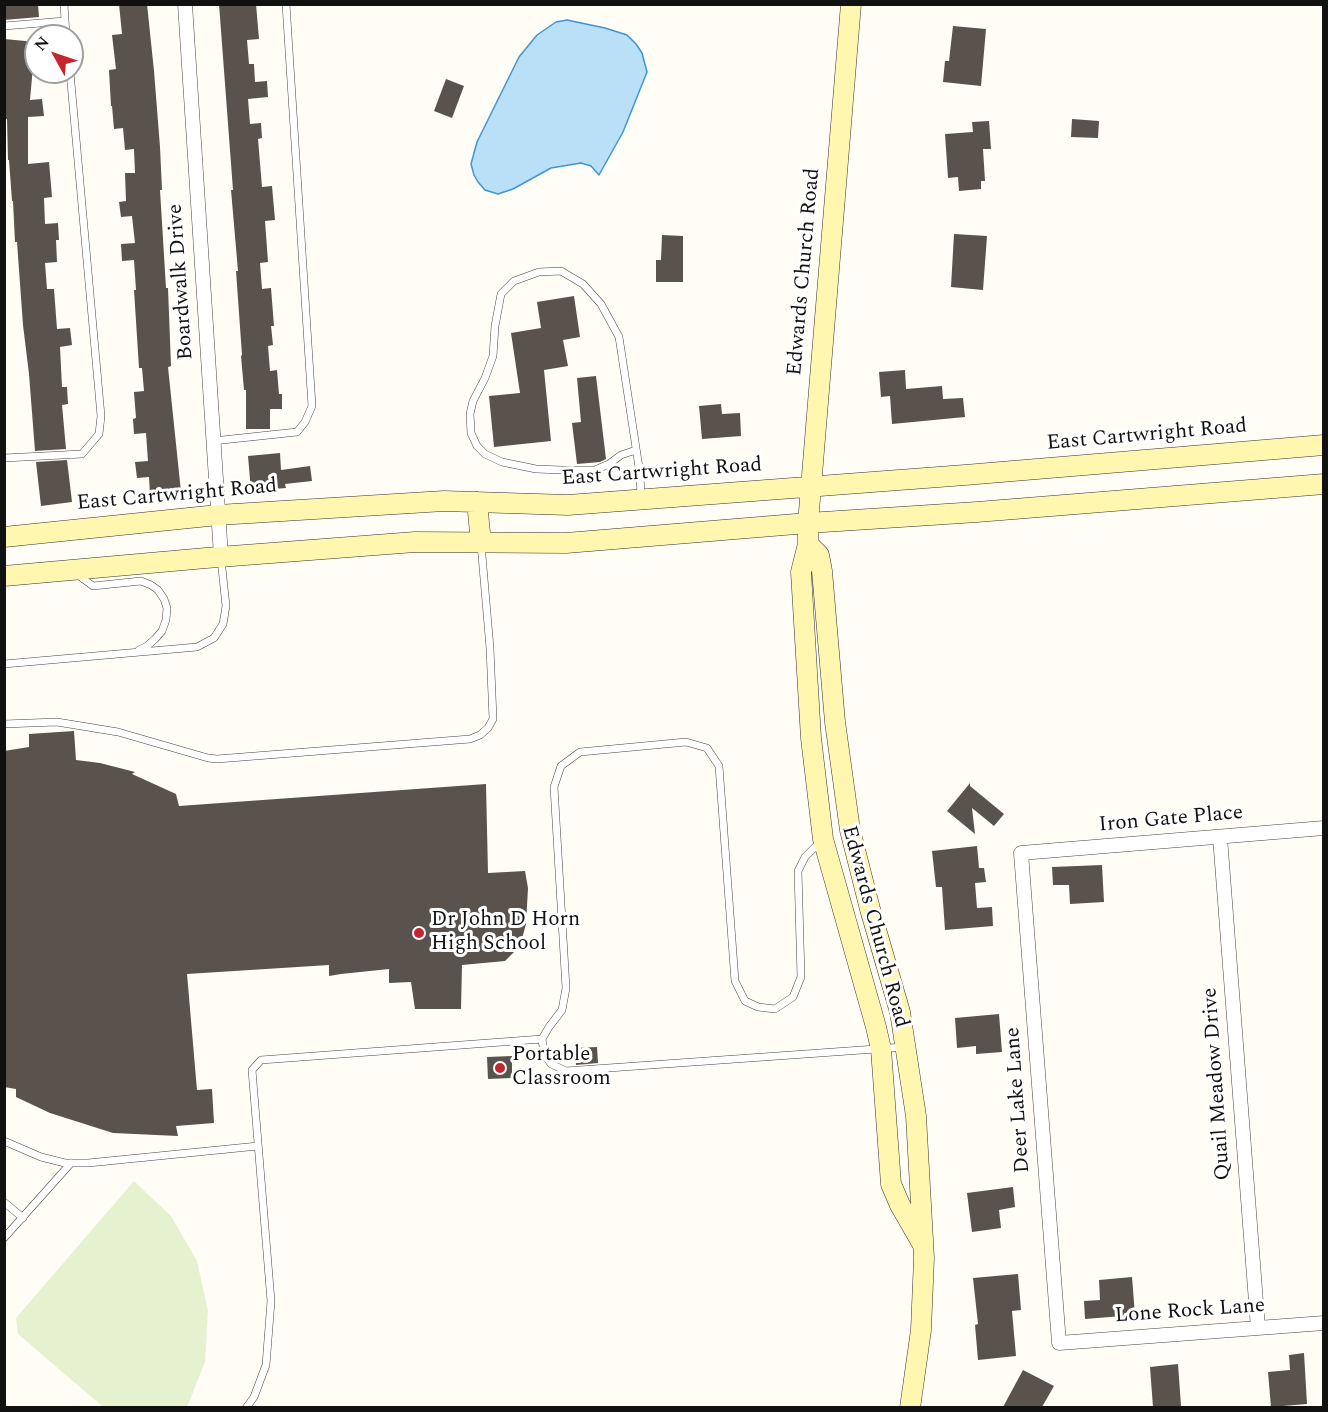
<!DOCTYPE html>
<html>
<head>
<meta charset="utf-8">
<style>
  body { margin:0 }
  #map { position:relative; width:1328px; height:1412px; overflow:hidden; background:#fffdf5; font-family:Spectral,serif }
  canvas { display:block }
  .frame { position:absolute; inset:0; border:6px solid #111; pointer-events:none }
  .north { position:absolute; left:24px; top:24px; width:60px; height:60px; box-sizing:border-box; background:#fff; border:2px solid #a0a0a0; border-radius:50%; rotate:310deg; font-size:16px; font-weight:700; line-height:24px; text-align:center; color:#111 }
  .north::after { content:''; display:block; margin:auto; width:21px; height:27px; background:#c4262e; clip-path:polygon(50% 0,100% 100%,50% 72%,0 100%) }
</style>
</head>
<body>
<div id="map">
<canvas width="1328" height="1412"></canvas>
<div class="frame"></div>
<div class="north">N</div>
</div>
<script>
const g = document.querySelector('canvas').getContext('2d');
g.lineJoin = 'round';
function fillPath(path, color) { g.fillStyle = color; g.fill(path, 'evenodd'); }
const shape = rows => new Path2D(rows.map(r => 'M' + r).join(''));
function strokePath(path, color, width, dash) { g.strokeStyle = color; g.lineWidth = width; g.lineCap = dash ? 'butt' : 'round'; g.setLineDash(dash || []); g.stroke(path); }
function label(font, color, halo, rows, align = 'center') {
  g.font = font + ' Spectral,serif'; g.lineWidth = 6; g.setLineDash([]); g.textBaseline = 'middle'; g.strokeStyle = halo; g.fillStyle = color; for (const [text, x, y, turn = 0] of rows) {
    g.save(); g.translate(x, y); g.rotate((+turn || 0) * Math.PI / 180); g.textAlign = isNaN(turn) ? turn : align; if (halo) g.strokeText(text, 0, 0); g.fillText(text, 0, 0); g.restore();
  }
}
const pitch = shape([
  [134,1181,171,1216,197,1261,208,1311,205,1362,187,1407,103,1407,18,1334,16,1318]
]);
const water = shape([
  [567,20,605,28,627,35,636,44,642,53,647,72,623,132,599,175,591,166,581,163,551,168,513,189,498,194,485,190,478,182,474,175,471,164,477,142,519,57,537,35,556,22,567,20]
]);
const building = shape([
  [4,4,38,4,39,17,4,20],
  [119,4,147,4,154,71,160,147,162,190,160,190,166,288,168,288,171,366,168,367,181,492,150,495,149,477,137,478,135,462,148,461,146,433,134,434,133,419,136,418,134,392,144,391,142,368,139,368,134,290,136,290,134,260,122,261,121,244,135,243,132,216,121,217,119,202,126,201,125,173,135,173,134,149,125,150,123,128,114,129,112,106,111,106,109,70,116,69,112,35,122,34],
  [219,4,256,4,259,39,247,40,249,64,254,64,255,82,267,81,268,97,248,99,250,124,261,123,262,138,258,139,262,187,272,186,275,220,265,221,268,262,260,263,262,289,271,288,274,326,271,326,273,345,268,346,270,371,277,370,279,394,282,394,282,409,270,409,270,429,246,429,246,390,244,390,241,356,242,355,236,271,238,271,231,190,233,190],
  [953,26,986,29,981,86,943,82,945,61,949,61],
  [4,39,36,42,36,55,34,55,30,100,42,99,44,116,28,117,28,164,49,162,52,197,44,198,45,224,58,223,59,240,56,240,57,262,45,263,47,289,54,289,57,329,70,328,72,345,60,347,62,387,67,387,68,404,62,405,66,449,35,451,29,374,23,325,17,242,15,242,13,201,12,201,9,160,8,160,7,119,5,119,4,110],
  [446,79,464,86,452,118,434,111],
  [1072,119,1099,121,1098,138,1071,137],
  [989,121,991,149,983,149,985,181,981,181,981,189,959,191,958,177,948,178,945,134,973,132,972,122],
  [954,234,987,236,983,290,951,287],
  [662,235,683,236,683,282,656,282,656,260,661,260],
  [574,296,580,337,563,340,568,366,544,370,551,441,494,447,489,396,520,393,511,333,541,328,537,302],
  [905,370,906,389,942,386,943,399,963,398,965,417,892,424,890,396,881,397,879,372],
  [596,376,606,459,600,462,577,464,572,423,581,422,577,378],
  [721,404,722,414,740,413,741,436,702,439,699,406],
  [280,453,281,470,310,466,312,481,285,484,286,488,251,491,248,456],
  [67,460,72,502,41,506,36,462],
  [74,731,76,760,100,763,135,772,132,774,176,794,179,806,486,784,488,873,525,871,528,888,526,924,520,946,505,961,462,965,461,1009,415,1009,411,982,389,983,389,969,341,974,329,976,329,965,187,974,197,1090,212,1089,214,1123,176,1126,178,1136,113,1133,50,1113,16,1097,16,1089,4,1087,4,751,29,747,29,734],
  [970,783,970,786,1004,814,994,826,972,808,975,834,947,811],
  [977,846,979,868,984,868,986,882,975,883,977,908,992,907,993,926,945,930,942,887,936,887,932,851],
  [1102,865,1104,902,1070,904,1069,885,1053,885,1052,867],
  [999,1014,1002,1052,976,1054,976,1046,957,1048,955,1018],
  [597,1047,598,1063,576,1065,575,1048],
  [512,1056,512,1078,488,1079,487,1057],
  [1013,1187,1015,1207,999,1210,1001,1228,972,1232,967,1193],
  [1018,1274,1021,1310,1012,1311,1016,1356,978,1360,975,1325,978,1324,973,1278],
  [1132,1277,1135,1315,1085,1319,1084,1301,1100,1300,1099,1280],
  [1304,1353,1307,1404,1271,1407,1268,1372,1290,1370,1289,1355],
  [1178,1364,1181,1406,1153,1407,1150,1367],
  [1023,1370,1054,1386,1042,1407,1003,1407]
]);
const lane = shape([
  [64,4,66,36],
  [4,26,65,21],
  [213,441,297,432,305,422,312,406,286,4],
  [636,450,621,455,609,464,595,470,562,470,536,469,502,462,485,454,477,446,471,433,470,414,473,401,485,378,493,356,495,326,501,294,514,281,539,272,561,271,583,284,601,304,619,337,640,474,641,497],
  [4,458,82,454,99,434,101,416,70,72],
  [78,575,93,586,141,581,151,585,158,590,164,599,167,608,166,620,162,631,155,639,147,646,139,650],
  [4,664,197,647,214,638,223,624,226,606,221,559],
  [4,724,57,722,118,732,208,758,217,759,470,739,480,735,488,728,493,719,490,648,481,544],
  [542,1039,544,1054,551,1064,566,1071,904,1047],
  [4,1141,41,1157,65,1163,88,1163,258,1146],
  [4,1202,23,1218],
  [4,1238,71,1163],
  [246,1408,254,1397,266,1365,271,1301,252,1070,261,1060,542,1039,549,1027,562,1010,566,988,554,787,561,766,580,752,686,742,707,748,719,766,735,981,745,1001,758,1007,775,1009,793,997,801,977,798,871,805,857,821,841]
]);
const street = shape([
  [185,4,221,556],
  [1324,828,1021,853,1059,1343,1324,1323],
  [1220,837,1258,1328]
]);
const secondary = shape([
  [851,4,808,523,808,544,801,572,811,738,823,839,876,1027,881,1049,891,1184,900,1205,923,1245],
  [477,502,481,543],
  [4,537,218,515,444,501,568,505,965,475,1324,445],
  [808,544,819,555,822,571,835,722,850,830,870,909,900,1012,916,1116,924,1258,921,1330,910,1408],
  [4,576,206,558,415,542,566,543,808,523,977,512,1324,484]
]);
const markers = [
  [419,933,6,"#c4262e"],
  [500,1068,6,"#c4262e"]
];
const streetNames = [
  ["Edwards Church Road",805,272,-85],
  ["Boardwalk Drive",182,282,-94],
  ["East Cartwright Road",1147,436,-5],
  ["East Cartwright Road",662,473,-4],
  ["East Cartwright Road",177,496,-5],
  ["Iron Gate Place",1171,820,-5],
  ["Edwards Church Road",874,927,75],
  ["Quail Meadow Drive",1218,1084,-94],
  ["Deer Lake Lane",1019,1100,-94],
  ["Lone Rock Lane",1190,1312,-4]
];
const poiNames = [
  ["Dr John D Horn",431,921],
  ["High School",431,945],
  ["Portable",512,1056],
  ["Classroom",512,1080]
];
fillPath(pitch, '#e6f2cf');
fillPath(water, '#b9e0f7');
strokePath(water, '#3f96cf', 1.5);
fillPath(building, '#5a524d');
strokePath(lane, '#444', 8);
strokePath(street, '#444', 15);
strokePath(secondary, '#333', 21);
strokePath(lane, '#fff', 7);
strokePath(street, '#fff', 14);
strokePath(secondary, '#fff6b0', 20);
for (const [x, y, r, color] of markers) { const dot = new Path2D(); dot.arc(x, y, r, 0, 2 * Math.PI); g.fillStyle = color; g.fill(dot); strokePath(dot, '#fff', 2); }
label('21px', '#111', '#fff', streetNames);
label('21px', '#111', '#fff', poiNames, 'left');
</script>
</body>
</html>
